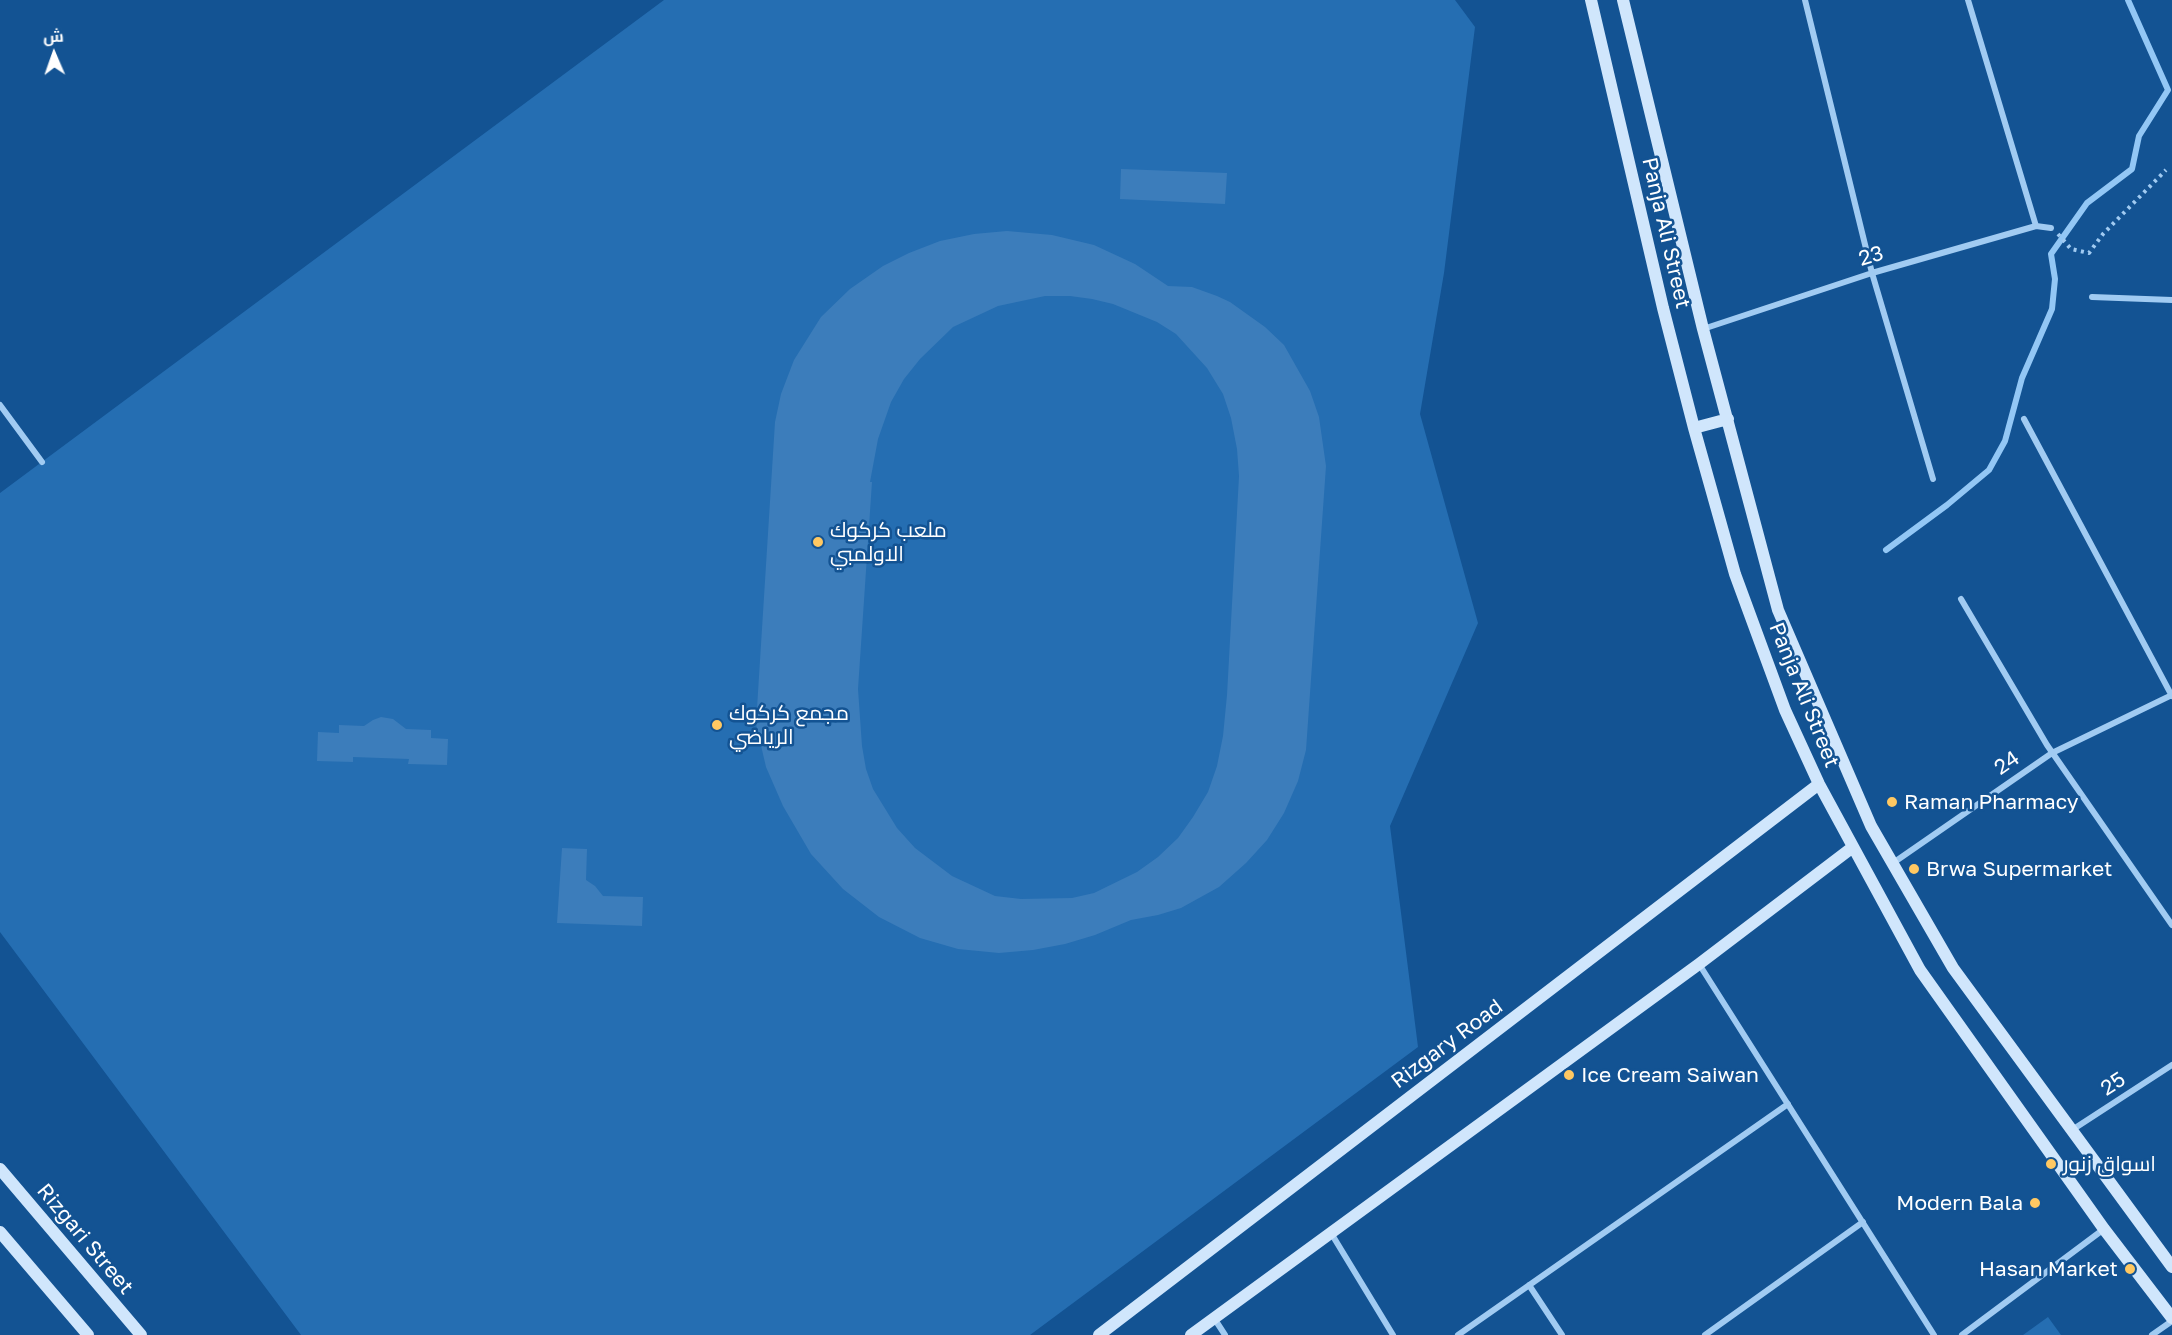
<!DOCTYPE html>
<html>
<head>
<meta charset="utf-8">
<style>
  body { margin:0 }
  #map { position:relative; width:2172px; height:1335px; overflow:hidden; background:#135393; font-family:"Golos Text",Cairo,sans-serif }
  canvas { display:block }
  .north { position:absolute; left:24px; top:24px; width:60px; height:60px; -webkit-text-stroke:4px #135393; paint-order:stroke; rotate:358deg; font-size:16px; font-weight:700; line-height:24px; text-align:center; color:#fff }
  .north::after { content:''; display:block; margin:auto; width:21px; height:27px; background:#fff; clip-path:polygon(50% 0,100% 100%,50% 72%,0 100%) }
</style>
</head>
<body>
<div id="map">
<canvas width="2172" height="1335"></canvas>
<div class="north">ش</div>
</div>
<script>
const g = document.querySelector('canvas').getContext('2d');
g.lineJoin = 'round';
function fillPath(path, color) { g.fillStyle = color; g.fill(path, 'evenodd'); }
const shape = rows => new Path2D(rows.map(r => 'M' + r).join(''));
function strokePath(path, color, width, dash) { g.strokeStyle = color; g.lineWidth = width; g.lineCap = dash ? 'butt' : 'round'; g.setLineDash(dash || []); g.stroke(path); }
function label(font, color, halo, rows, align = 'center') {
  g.font = font + ' "Golos Text",Cairo,sans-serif'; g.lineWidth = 5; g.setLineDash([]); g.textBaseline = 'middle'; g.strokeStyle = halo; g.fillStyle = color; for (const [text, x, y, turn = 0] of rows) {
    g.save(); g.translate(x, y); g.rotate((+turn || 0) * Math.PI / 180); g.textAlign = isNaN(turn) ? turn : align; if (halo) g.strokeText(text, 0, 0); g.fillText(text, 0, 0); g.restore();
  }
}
const green = shape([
  [664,0,1455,0,1475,27,1444,273,1420,414,1478,623,1390,826,1418,1047,1030,1335,301,1335,0,932,0,493],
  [2048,1317,2061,1335,2023,1335]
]);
const stream = shape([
  [1886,550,1947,505,1989,470,2005,441,2022,378,2052,309,2055,279,2051,254,2087,203,2132,169,2139,136,2168,90,2128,0]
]);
const building = shape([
  [1121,169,1227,173,1225,204,1120,199],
  [1007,231,1052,235,1094,245,1135,264,1168,286,1192,287,1217,296,1230,302,1265,327,1284,345,1310,391,1319,417,1326,466,1306,750,1298,781,1284,813,1267,840,1246,863,1219,887,1181,908,1158,915,1131,920,1095,935,1065,944,1033,950,999,953,958,949,920,938,879,917,843,889,811,854,783,806,766,767,756,724,775,422,781,394,794,360,821,317,850,289,883,266,909,253,940,241,974,234],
  [1045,296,1070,296,1092,299,1113,304,1157,322,1176,334,1207,368,1223,394,1231,418,1237,449,1239,476,1227,695,1223,736,1217,766,1208,792,1193,817,1178,838,1158,857,1137,872,1094,893,1072,898,1021,899,995,896,952,876,915,848,897,828,873,789,866,769,862,746,858,689,872,482,870,482,878,439,891,402,904,379,920,359,953,327,998,306],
  [381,717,393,719,406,729,431,730,431,738,448,739,447,765,408,764,409,759,353,757,353,762,317,761,318,732,339,733,339,725,364,726,373,720],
  [562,848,587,849,586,880,595,886,603,896,643,897,642,926,557,923]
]);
const path = shape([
  [2058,234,2071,249,2089,253,2103,234,2166,170]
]);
const street = shape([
  [1805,0,1872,273,1933,479],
  [1968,0,2036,226],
  [2092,297,2172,300],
  [1703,329,1872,273,2036,226,2051,228],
  [0,405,42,462],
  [2024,419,2172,696],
  [1961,599,2047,745,2172,925],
  [1893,863,2052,753,2172,695],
  [1699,964,1934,1335],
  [2072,1130,2172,1065],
  [1331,1233,1393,1335],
  [1529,1285,1562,1335],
  [1214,1318,1225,1335],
  [1458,1335,1788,1104],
  [1705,1335,1863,1222],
  [1962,1335,2104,1229],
  [2152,1335,2172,1321]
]);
const secondary = shape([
  [1591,0,1663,308,1694,428,1735,574,1785,710,1819,784,1920,970,2104,1229,2172,1318],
  [1623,0,1703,329,1778,610,1871,826,1953,968,2172,1267],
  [1694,428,1728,419],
  [0,1169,141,1335],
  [0,1232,88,1335],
  [1099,1335,1819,784],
  [1191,1335,1699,964,1853,847]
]);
const markers = [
  [818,542,6,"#ffc862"],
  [717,725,6,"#ffc862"],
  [1892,802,6,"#ffc862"],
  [1914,869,6,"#ffc862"],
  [1569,1075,6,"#ffc862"],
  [2051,1164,6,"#ffc862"],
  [2035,1203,6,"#ffc862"],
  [2130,1269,6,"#ffc862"]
];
const streetNames = [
  ["Panja Ali Street",1666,233,77],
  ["23",1871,256,-17],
  ["Panja Ali Street",1804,695,68],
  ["24",2007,763,-35],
  ["Rizgary Road",1447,1044,-37],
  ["25",2113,1084,-33],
  ["Rizgari Street",85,1239,50]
];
const poiNames = [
  ["ملعب كركوك",830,530],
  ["الاولمبي",830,554],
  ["مجمع كركوك",729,713],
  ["الرياضي",729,737],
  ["Raman Pharmacy",1904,802],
  ["Brwa Supermarket",1926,869],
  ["Ice Cream Saiwan",1581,1075],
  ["اسواق زنور",2063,1164],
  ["Modern Bala",2023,1203,"right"],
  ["Hasan Market",2118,1269,"right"]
];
fillPath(green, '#256eb2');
strokePath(stream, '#93c7f5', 6);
fillPath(building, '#3c7dbb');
strokePath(path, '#a1cbf2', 4, [3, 4.5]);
strokePath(street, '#a1cbf2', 6);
strokePath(secondary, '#d0e6fc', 12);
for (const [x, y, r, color] of markers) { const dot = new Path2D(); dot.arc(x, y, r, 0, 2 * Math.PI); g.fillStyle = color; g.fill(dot); strokePath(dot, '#135393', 2); }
label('21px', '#fff', '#135393', streetNames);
label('21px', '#fff', '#135393', poiNames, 'left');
</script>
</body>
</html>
